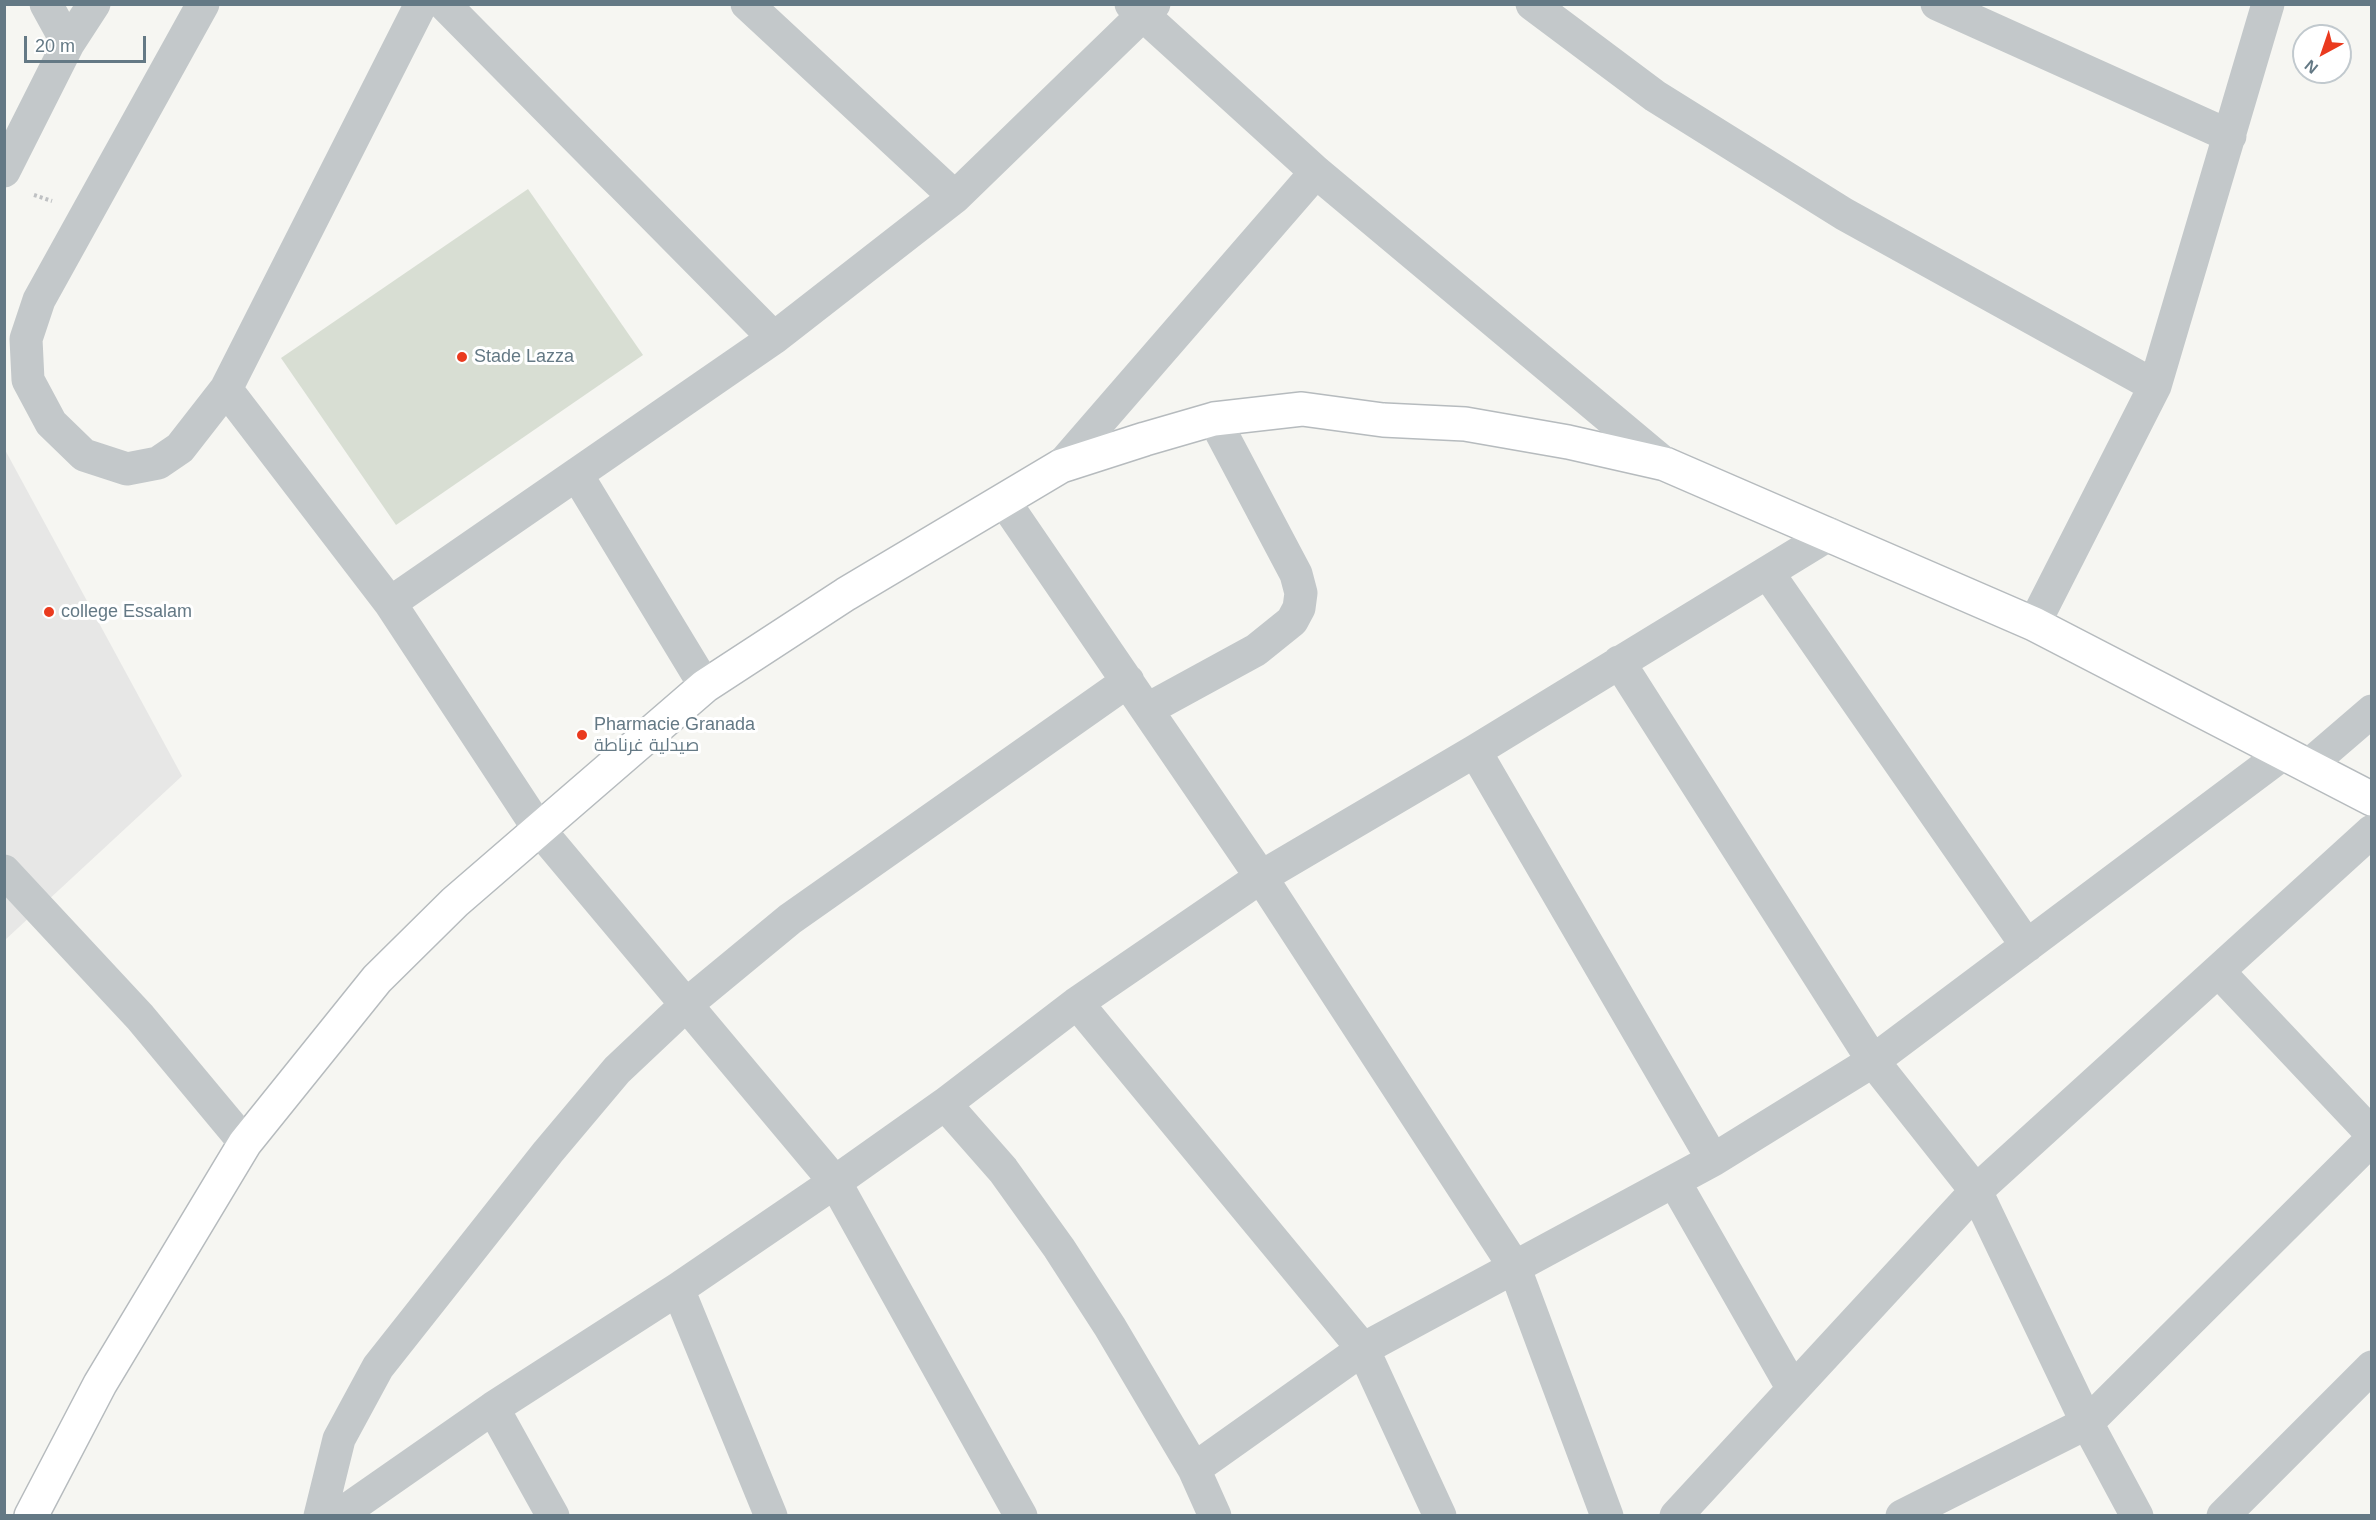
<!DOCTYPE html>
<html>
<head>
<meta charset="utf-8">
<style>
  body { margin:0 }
  #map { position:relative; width:2376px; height:1520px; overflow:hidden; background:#f6f6f2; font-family:Arial,sans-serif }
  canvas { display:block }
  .frame { position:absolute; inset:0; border:6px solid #647985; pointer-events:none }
  .north { position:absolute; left:2292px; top:24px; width:60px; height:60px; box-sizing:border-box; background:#fff; border:2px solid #c1c9ce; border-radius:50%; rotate:220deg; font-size:16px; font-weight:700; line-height:24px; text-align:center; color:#647985 }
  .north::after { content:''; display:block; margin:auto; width:21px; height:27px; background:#ea3a1e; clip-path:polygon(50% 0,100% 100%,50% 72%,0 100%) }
  .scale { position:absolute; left:24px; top:36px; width:122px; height:27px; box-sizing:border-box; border:3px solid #647985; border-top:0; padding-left:8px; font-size:18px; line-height:21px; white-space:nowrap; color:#647985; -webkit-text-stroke:4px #fff; paint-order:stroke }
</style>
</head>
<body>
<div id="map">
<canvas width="2376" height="1520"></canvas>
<div class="frame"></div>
<div class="north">N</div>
<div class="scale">20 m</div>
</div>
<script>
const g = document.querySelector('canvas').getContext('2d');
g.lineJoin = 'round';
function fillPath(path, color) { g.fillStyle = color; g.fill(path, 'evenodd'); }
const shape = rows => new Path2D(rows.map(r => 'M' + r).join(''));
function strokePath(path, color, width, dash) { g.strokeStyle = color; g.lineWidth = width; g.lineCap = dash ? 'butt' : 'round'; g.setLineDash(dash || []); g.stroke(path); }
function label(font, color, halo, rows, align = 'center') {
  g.font = font + ' Arial,Cairo,sans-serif'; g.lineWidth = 6; g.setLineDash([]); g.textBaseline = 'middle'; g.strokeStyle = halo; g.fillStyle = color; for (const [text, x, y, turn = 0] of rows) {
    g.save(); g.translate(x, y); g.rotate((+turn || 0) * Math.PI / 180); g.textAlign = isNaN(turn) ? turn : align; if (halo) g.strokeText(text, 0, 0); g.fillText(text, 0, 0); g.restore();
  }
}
const built = shape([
  [4,448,182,776,5,940,4,940]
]);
const green = shape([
  [528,189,643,355,396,525,281,358]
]);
const path = shape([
  [34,195,52,201]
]);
const minor = shape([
  [46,4,68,44],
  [203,4,39,300,26,339,28,380,51,423,84,455,127,469,158,463,180,448,226,389,421,4],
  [444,4,774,338],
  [747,4,955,197],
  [1131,4,1316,172,1665,464],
  [1532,4,1655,96,1844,214,2155,386],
  [1937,4,2230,136],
  [4,171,68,44,94,4],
  [226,389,390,603,538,828,835,1182,1021,1516],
  [1061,466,1316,172],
  [577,475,705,686],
  [1004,501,1261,877,1514,1266,1607,1516],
  [1768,573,2027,946],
  [390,603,774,338,955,197,1154,4],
  [2034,624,2155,386,2268,4],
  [1619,662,1873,1061,1976,1191,2087,1423,2137,1516],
  [1148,709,1256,650,1292,621,1299,608,1301,593,1296,574,1214,419],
  [1475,751,1713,1160],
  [2308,766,2372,711],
  [4,871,140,1017,245,1143],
  [2218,971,2372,1134],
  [1077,1003,1363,1349,1440,1516],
  [945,1104,1003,1170,1059,1248,1110,1327,1194,1469,1215,1516],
  [1674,1181,1793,1389],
  [678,1289,771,1516],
  [493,1408,553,1516],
  [1194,1469,1363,1349,1713,1160,1873,1061,2284,753],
  [320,1516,339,1439,378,1367,548,1152,617,1070,687,1004,790,919,1128,681],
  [338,1516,493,1408,678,1289,835,1182,945,1104,1077,1003,1261,877,1475,751,1830,534],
  [1676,1516,1976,1191,2372,831],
  [1902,1516,2087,1423,2372,1139],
  [2223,1516,2372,1367]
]);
const major = shape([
  [31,1516,100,1384,245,1143,377,979,455,902,705,686,846,594,1061,466,1145,439,1214,419,1302,409,1383,420,1465,424,1568,442,1665,464,2034,624,2372,799]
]);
const markers = [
  [462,357,6,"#ea3a1e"],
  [49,612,6,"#ea3a1e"],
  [582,735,6,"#ea3a1e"]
];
const poiNames = [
  ["Stade Lazza",474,357],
  ["college Essalam",61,612],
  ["Pharmacie Granada",594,725],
  ["صيدلية غرناطة",594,746]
];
fillPath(built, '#e7e7e6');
fillPath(green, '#d8ded3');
strokePath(major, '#b6bbbe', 36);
strokePath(path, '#bfc1c3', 4, [3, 3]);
strokePath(minor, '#c3c8ca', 33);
strokePath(major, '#fff', 33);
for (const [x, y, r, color] of markers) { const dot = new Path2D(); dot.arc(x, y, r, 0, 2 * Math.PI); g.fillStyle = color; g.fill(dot); strokePath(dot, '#fff', 2); }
label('18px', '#647985', '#fff', poiNames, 'left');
</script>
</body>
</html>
